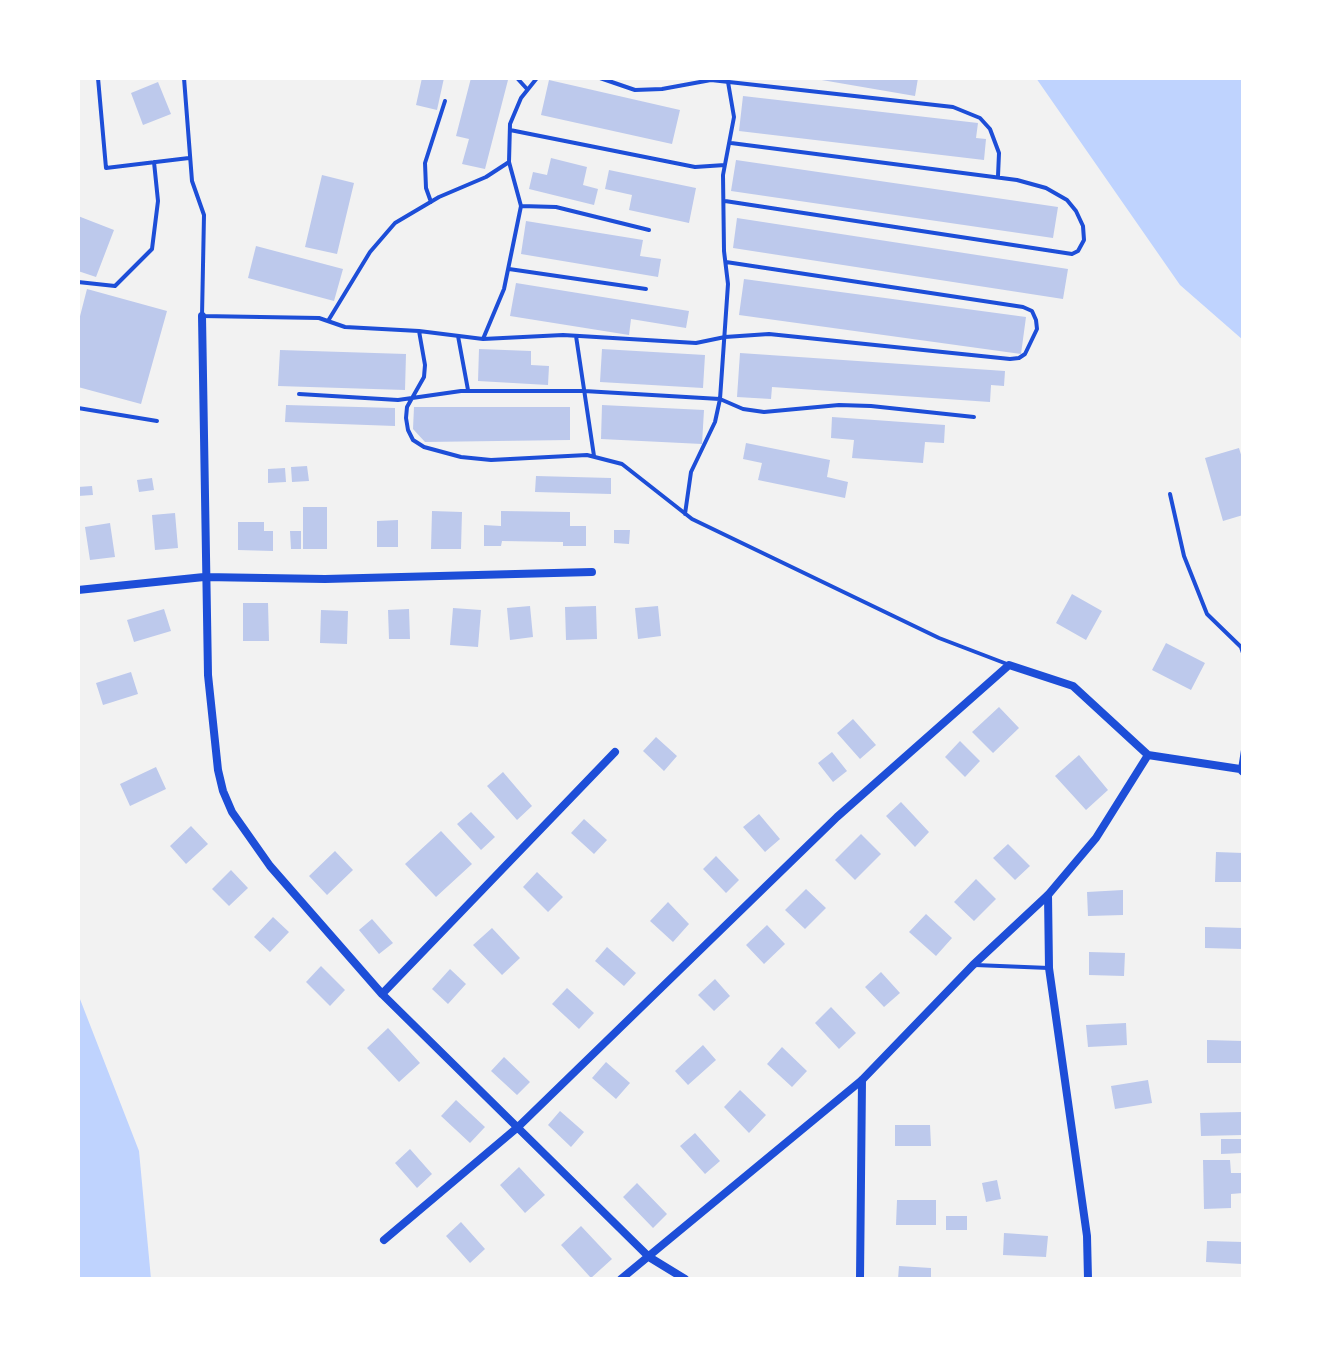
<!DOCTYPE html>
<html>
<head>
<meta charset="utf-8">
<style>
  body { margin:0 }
  #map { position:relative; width:1321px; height:1357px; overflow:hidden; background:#f2f2f2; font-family:"PT Sans",sans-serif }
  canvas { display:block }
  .frame { position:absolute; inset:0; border:80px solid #fff; pointer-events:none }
</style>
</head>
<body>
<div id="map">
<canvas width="1321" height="1357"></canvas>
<div class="frame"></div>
</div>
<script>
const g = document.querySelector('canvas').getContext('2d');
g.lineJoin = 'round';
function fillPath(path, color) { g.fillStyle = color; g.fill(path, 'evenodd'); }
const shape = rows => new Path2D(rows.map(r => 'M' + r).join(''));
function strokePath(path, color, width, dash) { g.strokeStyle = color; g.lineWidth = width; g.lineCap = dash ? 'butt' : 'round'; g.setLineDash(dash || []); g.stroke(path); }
const water = shape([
  [1036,78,1243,78,1243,340,1180,285],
  [78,994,139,1151,151,1279,78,1279]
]);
const building = shape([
  [422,78,444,78,437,110,416,105],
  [471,78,508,80,485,169,462,164,469,139,456,136],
  [810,78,918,78,915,96],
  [549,80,680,110,672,144,541,115],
  [158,82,171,114,143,125,131,93],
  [743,96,978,123,976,138,986,139,984,160,739,131],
  [551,158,587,167,583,185,598,189,594,205,529,189,533,172,547,175],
  [736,160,1058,207,1053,238,731,191],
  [609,170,696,188,689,223,629,210,632,195,605,189],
  [322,175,354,183,337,254,305,247],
  [78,216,114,230,96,277,78,271],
  [737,218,1068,269,1063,299,733,248],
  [526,221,643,240,640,256,661,259,658,277,521,254],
  [256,246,343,269,334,301,248,278],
  [744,279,1026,317,1021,354,739,315],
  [516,283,689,311,686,328,631,319,629,335,510,316],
  [87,289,167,311,141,404,78,387,78,324],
  [479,349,531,351,531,365,549,366,548,385,478,381],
  [602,349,705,355,703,388,600,382],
  [280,350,406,354,405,390,278,386],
  [740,353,1005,371,1004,386,991,385,990,402,772,387,771,399,737,397],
  [286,405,395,408,395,426,285,422],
  [602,405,704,410,702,444,601,439],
  [414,407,570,407,570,440,425,442,413,429],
  [832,417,945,425,944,443,925,442,923,463,852,458,854,440,831,438],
  [746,443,830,460,827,477,848,482,845,498,758,480,762,463,743,459],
  [1239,448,1243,461,1243,515,1223,521,1205,458],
  [307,466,309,481,292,482,291,467],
  [285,468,286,482,268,483,268,469],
  [536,476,611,478,611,494,535,492],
  [152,478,154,490,139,492,137,480],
  [92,486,93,495,78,496,78,487],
  [303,507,327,507,327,549,303,549],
  [432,511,462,512,461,549,431,549],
  [501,511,570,512,570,526,586,526,586,546,563,546,563,542,502,541,501,546,484,546,484,525,501,526],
  [175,513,178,548,155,550,152,515],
  [398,520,398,547,377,547,377,521],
  [238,522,264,522,264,531,273,531,273,551,238,550],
  [110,523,115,557,90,560,85,527],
  [614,530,630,530,629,544,614,543],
  [290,531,301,531,301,549,291,549],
  [1072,594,1102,611,1086,640,1056,623],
  [243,603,268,603,269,641,243,641],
  [530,606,533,637,510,640,507,608],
  [596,606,597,639,566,640,565,607],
  [658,606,661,636,638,639,635,608],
  [453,608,481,610,478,647,450,645],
  [164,609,171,631,134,642,127,620],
  [409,609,410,639,389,639,388,610],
  [321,610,348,611,347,644,320,643],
  [1166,643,1205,663,1191,690,1152,670],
  [131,672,138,694,103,705,96,683],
  [999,707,1019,728,993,753,972,732],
  [853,719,876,745,860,759,837,733],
  [656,737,677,756,664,771,643,751],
  [960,741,980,761,965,777,945,757],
  [832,752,847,771,833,782,818,763],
  [1079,755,1108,790,1086,810,1055,776],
  [156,767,166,789,130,806,120,784],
  [503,772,532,806,517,820,487,786],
  [901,802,929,832,915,847,886,816],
  [471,812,495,837,481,850,457,824],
  [759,814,780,839,765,852,743,827],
  [584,819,607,840,594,854,571,833],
  [191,826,208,844,186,864,170,846],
  [441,831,472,864,436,897,405,864],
  [861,834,881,854,855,880,835,860],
  [1008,844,1030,866,1015,880,993,858],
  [335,851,353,870,327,895,309,876],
  [1216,852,1243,853,1243,882,1215,882],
  [716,856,739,880,726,893,703,869],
  [231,870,248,888,229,906,212,889],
  [537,872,563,897,548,912,523,887],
  [976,879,996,899,974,921,954,902],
  [806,889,826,908,805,929,785,910],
  [1123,890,1123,915,1088,916,1087,892],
  [668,902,689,924,673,942,650,921],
  [926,914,952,938,936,956,909,932],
  [273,917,289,932,270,952,254,937],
  [372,919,393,943,379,954,359,930],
  [767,925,785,944,764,964,746,945],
  [1205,927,1243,928,1243,949,1205,948],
  [492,928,520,958,502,975,473,945],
  [607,947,636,973,624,986,595,961],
  [1089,952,1125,953,1124,976,1089,975],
  [321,966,345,990,330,1006,306,982],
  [450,969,466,984,448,1004,432,989],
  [881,972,900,993,884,1007,865,987],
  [715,979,730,996,714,1011,698,995],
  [567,988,594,1013,579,1029,552,1004],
  [831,1007,856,1033,839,1049,815,1023],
  [1126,1023,1127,1045,1088,1047,1086,1025],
  [388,1028,420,1063,399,1082,367,1048],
  [1207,1040,1243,1041,1243,1063,1207,1063],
  [703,1045,716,1060,688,1085,675,1071],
  [782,1047,807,1071,792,1087,767,1064],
  [504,1057,530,1082,517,1095,491,1071],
  [606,1062,630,1083,616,1099,592,1078],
  [1148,1080,1152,1103,1115,1109,1111,1086],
  [740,1090,766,1115,749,1133,724,1107],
  [456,1100,485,1127,470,1143,441,1116],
  [560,1111,584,1132,571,1147,548,1125],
  [1243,1112,1243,1135,1201,1136,1200,1113],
  [895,1125,930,1125,931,1146,895,1146],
  [695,1133,720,1161,705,1174,680,1146],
  [1221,1139,1243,1139,1243,1153,1221,1154],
  [410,1149,432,1174,417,1188,395,1163],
  [1203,1160,1230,1160,1231,1173,1243,1173,1243,1193,1231,1194,1231,1208,1204,1209],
  [519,1167,545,1195,525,1213,500,1185],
  [997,1180,1001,1199,986,1202,982,1183],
  [637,1183,667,1214,653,1228,623,1197],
  [897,1200,936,1200,936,1225,896,1225],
  [946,1216,967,1216,967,1230,946,1230],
  [461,1222,485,1249,470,1263,446,1236],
  [581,1226,612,1259,591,1278,561,1245],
  [1004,1233,1048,1236,1046,1257,1003,1255],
  [1207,1241,1243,1242,1242,1264,1206,1262],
  [899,1266,931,1268,931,1279,898,1279]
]);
const service = shape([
  [98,78,106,168,189,158],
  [184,78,192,181,204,215,202,316,319,318,345,327,419,331,483,339,563,335,696,343,725,337,769,334,1010,359,1019,358,1025,354,1037,329,1036,320,1032,311,1023,307,726,262],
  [517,78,527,89],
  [600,78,635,90,662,89,711,80,953,107,980,118,990,129,999,153,998,176],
  [510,130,695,167,725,165],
  [725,201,1072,254,1078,251,1084,240,1083,226,1076,211,1067,200,1046,188,1017,180,731,143],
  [431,202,426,188,425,163,445,101],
  [521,206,556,207,649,230],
  [509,269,646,289],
  [78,282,115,286,152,249,158,201,154,162],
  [328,321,370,252,395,223,439,197,486,177,509,162],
  [419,331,425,365,424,377,407,407,406,418,408,430,413,440,424,447,461,457,491,460,587,455,622,464,692,519,939,638,1007,664],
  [458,336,468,390],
  [576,336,594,456],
  [483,339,504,289,521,206,509,162,510,124,521,98,537,78],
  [299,394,398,400,461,391,584,391,720,399,743,409,764,412,839,405,871,406,974,417],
  [78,408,157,421],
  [1170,494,1184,556,1207,614,1241,647,1243,653],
  [685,514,691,472,715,422,720,399,728,284,724,251,723,175,734,117,728,82],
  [1240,769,1243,750],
  [975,965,1049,968]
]);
const minor = shape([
  [202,316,208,675,218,770,223,791,232,812,270,866,382,994,649,1257,685,1279],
  [78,590,204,577,325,579,592,572],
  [1048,895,1049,968,1087,1236,1088,1279],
  [382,994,615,752],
  [384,1240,518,1127,837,817,1009,665,1073,686,1148,755,1240,769,1243,772],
  [621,1279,862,1080,973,965,1048,895,1096,838,1148,755],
  [860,1279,862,1080]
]);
fillPath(water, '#bfd3fe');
fillPath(building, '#bdc9ec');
strokePath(service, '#1d4ed8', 4);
strokePath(minor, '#1d4ed8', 8);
</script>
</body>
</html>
